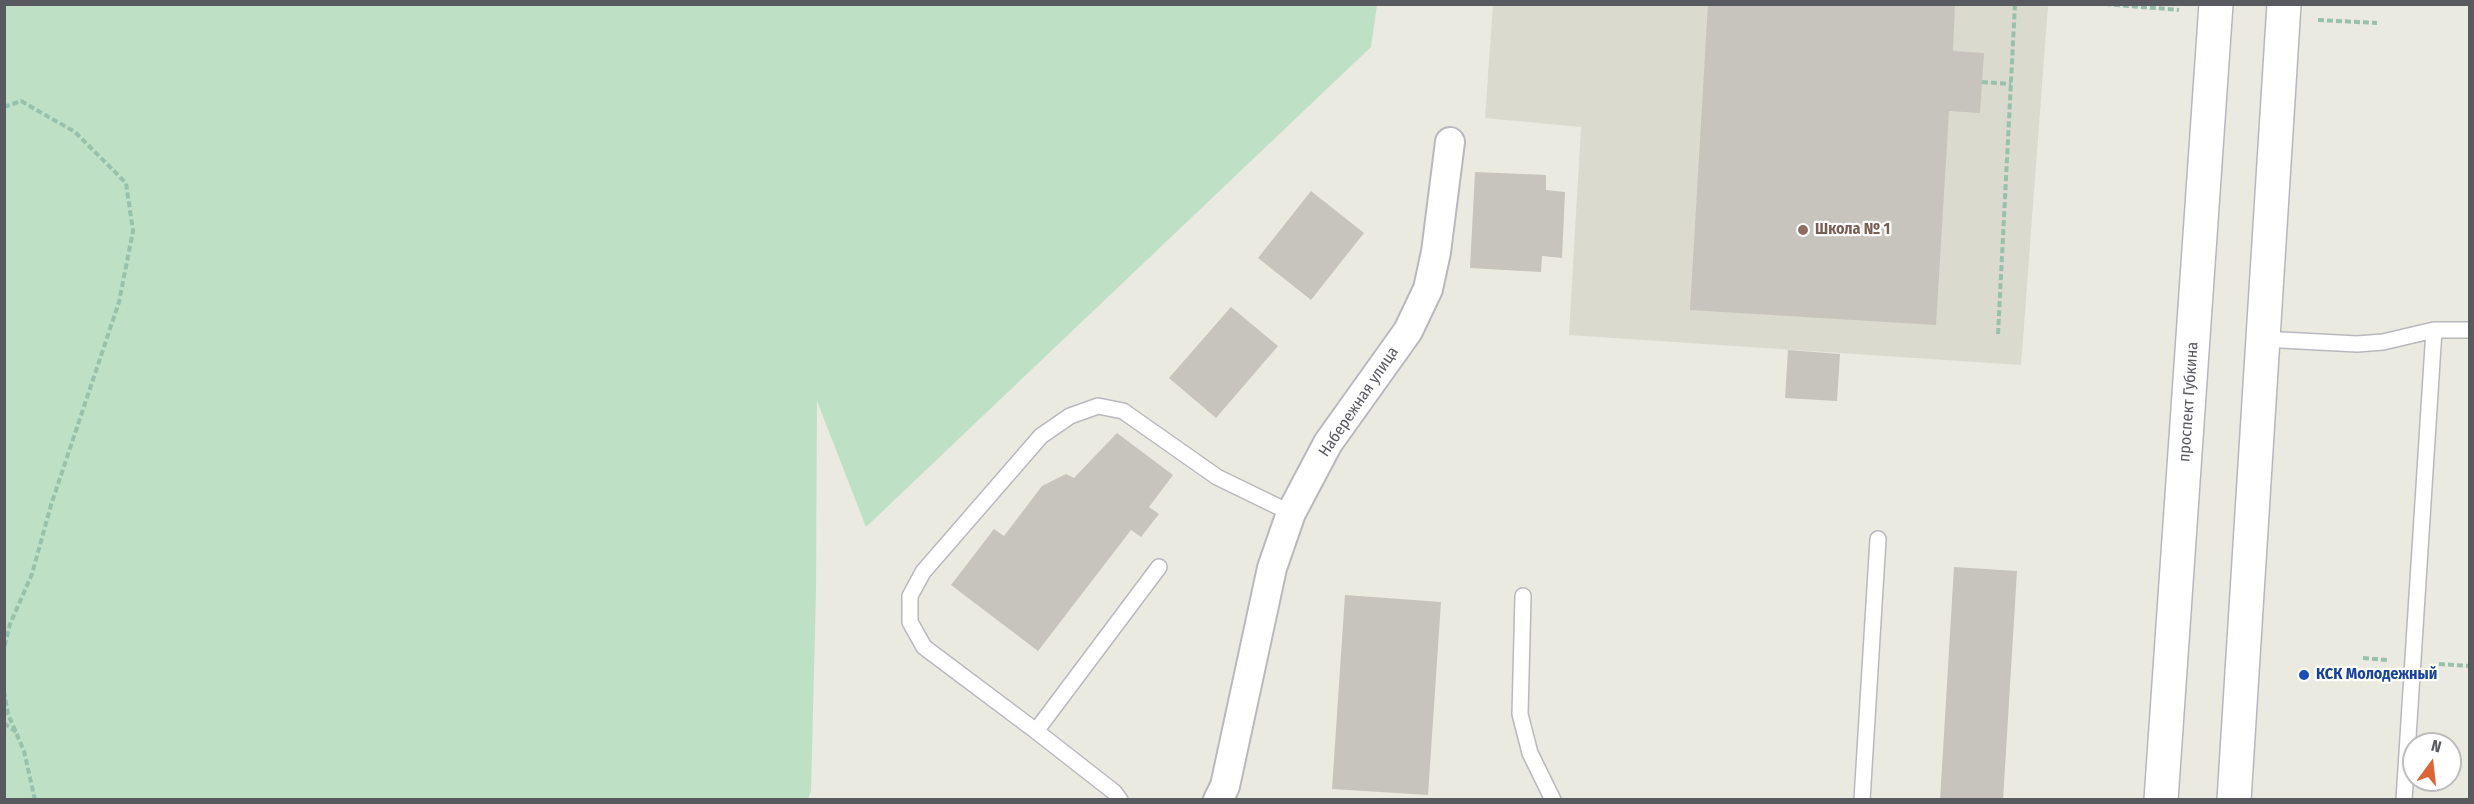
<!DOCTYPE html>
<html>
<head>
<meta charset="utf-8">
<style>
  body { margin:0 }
  #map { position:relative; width:2474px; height:804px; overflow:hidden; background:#ebeae0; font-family:"Fira Sans Condensed",sans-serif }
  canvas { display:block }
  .frame { position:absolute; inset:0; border:6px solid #595a60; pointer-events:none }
  .north { position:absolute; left:2402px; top:732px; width:60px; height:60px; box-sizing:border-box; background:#fff; border:2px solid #bdbdbf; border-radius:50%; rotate:15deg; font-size:16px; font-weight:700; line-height:24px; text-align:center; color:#595a60 }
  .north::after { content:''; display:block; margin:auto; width:21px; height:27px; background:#db6536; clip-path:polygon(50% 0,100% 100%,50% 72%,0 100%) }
</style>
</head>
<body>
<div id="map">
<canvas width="2474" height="804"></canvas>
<div class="frame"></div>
<div class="north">N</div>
</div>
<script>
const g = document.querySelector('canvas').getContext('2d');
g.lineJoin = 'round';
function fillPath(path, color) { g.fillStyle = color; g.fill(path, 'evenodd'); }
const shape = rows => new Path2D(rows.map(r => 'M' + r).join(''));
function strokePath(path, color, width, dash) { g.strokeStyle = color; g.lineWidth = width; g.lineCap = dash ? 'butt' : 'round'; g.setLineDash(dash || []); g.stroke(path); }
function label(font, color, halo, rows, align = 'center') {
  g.font = font + ' "Fira Sans Condensed",sans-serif'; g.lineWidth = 4.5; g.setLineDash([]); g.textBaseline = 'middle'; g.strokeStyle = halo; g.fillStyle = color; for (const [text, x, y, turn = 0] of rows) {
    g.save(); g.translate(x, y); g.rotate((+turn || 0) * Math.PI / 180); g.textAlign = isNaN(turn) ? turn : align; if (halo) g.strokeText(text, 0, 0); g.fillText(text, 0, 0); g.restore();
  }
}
const education = shape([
  [1493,5,2048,5,2021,365,1569,335,1581,127,1485,118]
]);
const green = shape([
  [5,4,1377,4,1377,5,1371,47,866,527,817,401,816,592,811,791,808,799,5,800]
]);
const building = shape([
  [1708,4,1955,4,1953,51,1984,53,1980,113,1949,111,1936,325,1690,310],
  [1475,172,1546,175,1546,190,1565,192,1562,258,1542,256,1541,272,1470,268],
  [1311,191,1364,233,1311,300,1258,258],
  [1231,307,1278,346,1216,418,1169,378],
  [1788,350,1840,354,1837,401,1785,398],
  [1117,433,1173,475,1149,507,1159,514,1141,537,1131,530,1038,651,951,585,994,529,1004,536,1042,486,1066,474,1074,478],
  [1954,567,2017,571,2003,800,1940,800],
  [1345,595,1441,602,1428,795,1332,789]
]);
const path = shape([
  [2105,4,2179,10],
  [2318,20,2377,23],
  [1982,82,2011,84],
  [4,107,21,101,75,132,126,183,133,231,119,302,51,505,32,574,10,624,4,648],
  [1998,334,2015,4],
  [2363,658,2387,660],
  [2439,664,2470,666],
  [4,691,8,714,24,751,35,800],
  [4,723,16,732]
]);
const service = shape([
  [2262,339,2357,344,2383,342,2434,330,2470,330],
  [1523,596,1520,714,1530,753,1553,800],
  [1036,731,1159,567],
  [1120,800,1114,792,1036,731,924,647,910,622,910,596,923,572,1041,436,1070,416,1098,406,1123,411,1217,477,1291,513],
  [1862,800,1878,539],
  [2404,800,2434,330]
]);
const minor = shape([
  [1218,800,1225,786,1272,568,1291,513,1328,443,1408,331,1428,289,1436,252,1450,142]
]);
const secondary = shape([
  [2161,800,2216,4],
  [2234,800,2284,4]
]);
const markers = [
  [1803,230,6,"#8d6e63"],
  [2304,675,6,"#1a4fb4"]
];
const educationNames = [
  ["Школа № 1",1815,230]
];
const streetNames = [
  ["Набережная улица",1359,402,-56],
  ["проспект Губкина",2189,402,-86]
];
const transitNames = [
  ["КСК Молодежный",2316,675]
];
fillPath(education, '#dadace');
fillPath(green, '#bee1c5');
fillPath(building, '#c6c4bd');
strokePath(service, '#b8b8be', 18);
strokePath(minor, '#b8b8be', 32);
strokePath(secondary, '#b6b7be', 36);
strokePath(path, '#98c1ac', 4, [6, 3]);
strokePath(service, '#fff', 15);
strokePath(minor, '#fff', 28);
strokePath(secondary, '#fff', 33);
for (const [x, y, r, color] of markers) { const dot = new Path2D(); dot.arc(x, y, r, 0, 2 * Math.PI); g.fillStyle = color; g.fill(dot); strokePath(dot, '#fff', 2); }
label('bold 16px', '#785e54', '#fff', educationNames, 'left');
label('16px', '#595a60', '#fff', streetNames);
label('bold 16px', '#164399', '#fff', transitNames, 'left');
</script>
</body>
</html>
